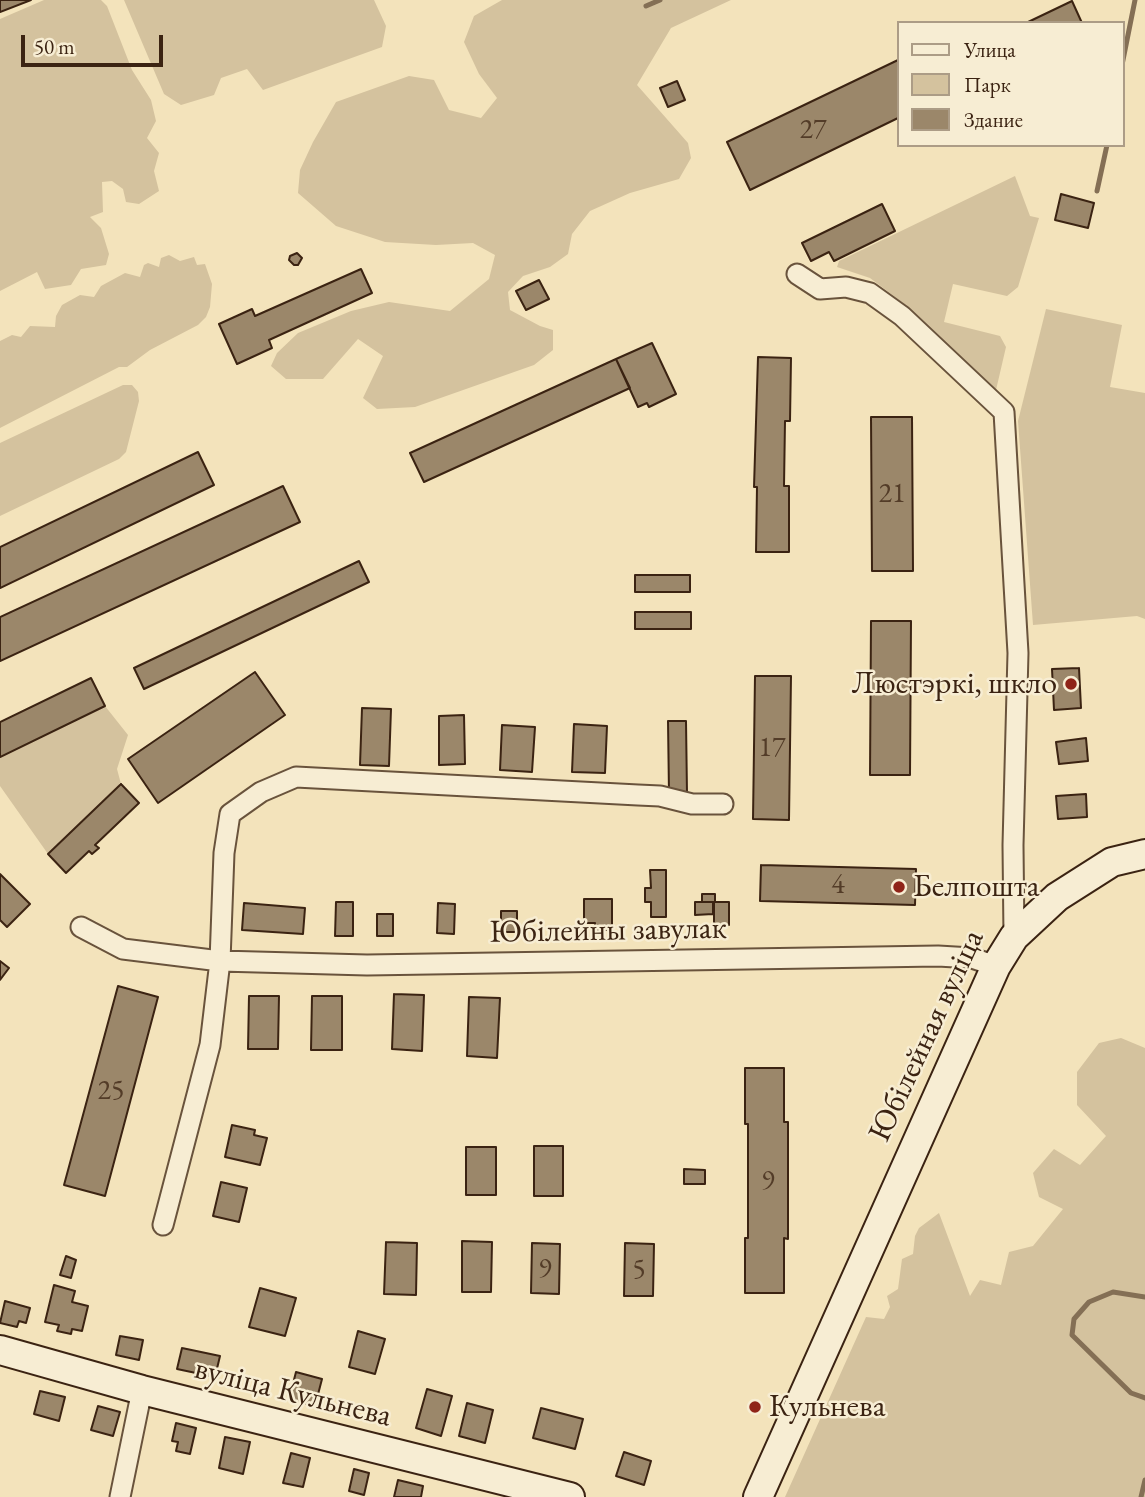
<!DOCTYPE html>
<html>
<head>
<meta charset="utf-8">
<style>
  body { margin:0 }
  #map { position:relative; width:1145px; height:1497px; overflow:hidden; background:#f3e3bb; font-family:"EB Garamond",serif }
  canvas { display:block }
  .legend { position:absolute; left:897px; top:21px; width:228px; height:126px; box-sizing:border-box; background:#f7edd3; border:2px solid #ac9c86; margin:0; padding:9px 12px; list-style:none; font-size:21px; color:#3b2312 }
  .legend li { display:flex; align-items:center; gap:14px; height:35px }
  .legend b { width:35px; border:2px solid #ac9c86 }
  .scale { position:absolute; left:21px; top:35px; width:142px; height:32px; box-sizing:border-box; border:4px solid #3b2312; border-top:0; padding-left:9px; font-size:21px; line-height:24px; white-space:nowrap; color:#3b2312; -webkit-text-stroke:5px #f7edd3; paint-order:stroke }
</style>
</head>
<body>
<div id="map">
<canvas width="1145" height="1497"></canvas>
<ul class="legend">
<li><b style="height:9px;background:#f7edd3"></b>Улица</li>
<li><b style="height:19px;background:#d4c29e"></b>Парк</li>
<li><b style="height:19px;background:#9b876a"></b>Здание</li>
</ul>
<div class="scale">50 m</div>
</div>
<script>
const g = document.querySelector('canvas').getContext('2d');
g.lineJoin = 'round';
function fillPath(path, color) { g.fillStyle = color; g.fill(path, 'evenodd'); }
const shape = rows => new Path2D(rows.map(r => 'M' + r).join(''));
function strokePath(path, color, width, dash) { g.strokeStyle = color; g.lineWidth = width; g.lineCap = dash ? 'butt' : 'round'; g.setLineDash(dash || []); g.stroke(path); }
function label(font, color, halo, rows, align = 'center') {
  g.font = font + ' "EB Garamond",serif'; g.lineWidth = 5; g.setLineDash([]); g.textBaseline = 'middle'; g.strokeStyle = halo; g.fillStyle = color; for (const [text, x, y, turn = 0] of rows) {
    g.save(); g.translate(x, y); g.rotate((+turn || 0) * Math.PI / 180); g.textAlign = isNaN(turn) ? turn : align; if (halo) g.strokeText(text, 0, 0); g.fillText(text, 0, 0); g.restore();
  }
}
const green = shape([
  [44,0,101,0,107,6,132,70,151,100,156,121,147,138,159,153,154,171,159,191,139,204,126,202,123,189,112,181,102,182,103,212,90,217,101,228,109,254,106,265,81,269,71,285,45,289,37,272,0,291,0,19],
  [124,0,374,0,386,26,382,47,263,90,247,69,221,78,214,95,181,105,164,94],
  [502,0,731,0,671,28,637,85,688,143,691,158,679,179,630,193,590,211,572,234,568,254,550,267,523,276,508,292,510,310,540,326,553,330,553,350,534,365,415,407,377,409,363,398,383,356,358,339,323,379,286,379,271,366,277,353,298,333,351,311,389,302,450,311,489,279,495,255,473,243,436,245,385,242,336,226,298,193,300,170,313,142,336,102,409,76,434,80,449,110,481,118,497,98,479,74,464,42,474,16],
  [1015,176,1030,216,1039,218,1018,287,1007,296,953,284,944,322,1000,336,1006,347,996,390,907,306,870,278,837,267,839,261],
  [169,255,180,261,194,257,197,265,205,264,212,284,210,307,206,317,198,325,150,350,127,367,119,367,0,428,0,341,12,335,21,337,30,326,55,327,56,316,62,305,80,295,94,297,101,286,125,273,140,277,144,265,148,263,159,267,161,258],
  [1046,309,1122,325,1110,387,1145,393,1145,619,1137,616,1033,625,1018,421],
  [123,385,132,385,138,392,139,401,126,452,119,459,0,516,0,443],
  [105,706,128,735,117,769,121,784,48,854,0,786,0,757],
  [1121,1038,1145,1048,1145,1497,785,1497,866,1317,884,1319,890,1307,887,1296,898,1289,902,1259,913,1254,915,1236,919,1228,939,1213,970,1296,980,1280,1001,1285,1009,1252,1033,1246,1063,1209,1039,1197,1033,1173,1054,1149,1080,1165,1106,1136,1077,1105,1077,1072,1099,1043]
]);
const stream = shape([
  [646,6,660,0],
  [1122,65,1135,0],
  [1097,191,1107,145],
  [1145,1297,1113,1292,1089,1302,1074,1319,1072,1335,1131,1393,1145,1398],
  [1141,1497,1145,1480]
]);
const building = shape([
  [0,0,31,0,0,12,0,0],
  [1072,1,1082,23,1026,23,1072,1],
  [898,60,898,118,750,190,727,142,898,60],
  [677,81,685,100,668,107,660,88,677,81],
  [1061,194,1094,203,1088,228,1055,220,1061,194],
  [882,204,895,231,834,261,829,252,811,261,802,243,882,204],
  [297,253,302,258,298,265,294,265,289,260,290,256,297,253],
  [361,269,372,293,269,340,272,348,237,364,219,324,252,309,255,316,361,269],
  [539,280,549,299,526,310,516,291,539,280],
  [652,343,676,394,649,407,647,403,638,407,616,359,652,343],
  [758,357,791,358,790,421,785,421,784,486,789,486,789,552,756,552,757,487,754,487,758,357],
  [616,359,630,388,424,482,410,453,616,359],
  [871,417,912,417,913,571,872,571,871,417],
  [198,452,214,485,0,588,0,547,198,452],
  [283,486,300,522,0,661,0,617,283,486],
  [359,561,369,582,144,689,134,668,359,561],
  [635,575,690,575,690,592,635,592,635,575],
  [635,612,691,612,691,629,635,629,635,612],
  [871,621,911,621,910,775,870,775,871,621],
  [1079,668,1081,708,1054,710,1052,669,1079,668],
  [255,672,285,715,158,803,128,759,255,672],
  [755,676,791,676,789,820,753,819,755,676],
  [91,678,105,706,0,757,0,722,91,678],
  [362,708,391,709,389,766,360,765,362,708],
  [464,715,465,764,439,765,439,716,464,715],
  [668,721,686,721,687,794,669,794,668,721],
  [574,724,607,726,605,773,572,772,574,724],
  [502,725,535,727,532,772,500,770,502,725],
  [1086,738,1088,761,1059,764,1056,742,1086,738],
  [121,784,139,803,95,845,99,848,92,854,89,851,66,873,48,854,121,784],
  [1086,794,1087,817,1058,819,1056,796,1086,794],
  [761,865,916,869,915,905,760,901,761,865],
  [650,870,666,870,666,917,651,917,651,902,645,902,645,888,651,888,650,870],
  [0,874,30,904,7,927,0,920,0,874],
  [702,894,715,894,715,902,702,902,702,894],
  [584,899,612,899,612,930,595,930,595,923,584,923,584,899],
  [336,902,353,902,353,936,335,936,336,902],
  [695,902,713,902,713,914,695,915,695,902],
  [714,902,729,902,729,925,714,926,714,902],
  [244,903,305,908,303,934,242,930,244,903],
  [438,903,455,904,454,934,437,933,438,903],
  [501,911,517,911,517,932,501,932,501,911],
  [377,914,393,914,393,936,377,936,377,914],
  [0,961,9,968,0,980,0,961],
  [118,986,158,997,105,1196,64,1185,118,986],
  [394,994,424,995,422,1051,392,1049,394,994],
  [249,996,279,996,278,1049,248,1049,249,996],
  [312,996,342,996,342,1050,311,1050,312,996],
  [469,997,500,998,497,1058,467,1056,469,997],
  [745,1068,784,1068,784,1122,788,1122,788,1239,784,1238,784,1293,745,1293,745,1238,748,1238,748,1124,745,1124,745,1068],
  [232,1125,255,1130,254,1135,267,1138,260,1165,225,1157,232,1125],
  [534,1146,563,1146,563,1196,534,1196,534,1146],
  [466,1147,496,1147,496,1195,466,1195,466,1147],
  [684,1169,705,1170,705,1184,684,1184,684,1169],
  [221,1182,247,1188,239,1222,213,1216,221,1182],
  [462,1241,492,1242,491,1292,462,1292,462,1241],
  [386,1242,417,1243,416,1295,384,1294,386,1242],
  [532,1243,560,1244,559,1294,531,1293,532,1243],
  [625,1243,654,1244,653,1296,624,1296,625,1243],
  [66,1256,76,1260,71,1278,60,1275,66,1256],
  [54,1285,75,1291,72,1302,88,1306,82,1331,72,1329,71,1334,57,1331,59,1325,45,1322,54,1285],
  [260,1288,296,1298,285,1336,249,1327,260,1288],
  [5,1301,30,1308,26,1323,19,1321,17,1327,0,1323,5,1301],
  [358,1331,385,1339,375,1374,349,1367,358,1331],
  [120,1336,143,1340,139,1360,116,1355,120,1336],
  [182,1348,220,1356,215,1377,177,1369,182,1348],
  [296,1372,322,1379,315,1406,289,1399,296,1372],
  [427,1389,452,1396,441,1436,416,1428,427,1389],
  [40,1391,65,1397,59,1421,34,1414,40,1391],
  [467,1403,493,1410,485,1443,459,1436,467,1403],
  [98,1406,120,1412,113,1436,91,1430,98,1406],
  [541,1408,583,1419,575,1449,533,1438,541,1408],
  [176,1423,196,1428,190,1454,176,1451,178,1442,172,1441,176,1423],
  [225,1437,250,1442,243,1474,219,1468,225,1437],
  [624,1452,651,1461,644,1485,616,1476,624,1452],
  [291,1453,310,1458,303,1487,283,1483,291,1453],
  [354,1469,369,1473,364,1495,349,1491,354,1469],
  [398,1480,423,1486,421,1497,394,1497,398,1480]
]);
const street = shape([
  [797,274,820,289,846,287,870,293,902,316,1004,412,1018,653,1013,845,1014,937],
  [81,927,123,949,220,961,367,965,938,956,972,958,996,966],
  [163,1225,210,1045,220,961,224,853,230,814,261,792,296,777,638,795,660,796,692,804,723,804],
  [120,1497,142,1390]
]);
const secondary = shape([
  [0,1350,142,1390,570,1497],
  [758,1497,996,966,1014,937,1057,897,1112,862,1145,854]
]);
const markers = [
  [1071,684,7,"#8f2418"],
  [899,887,7,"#8f2418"],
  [755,1407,7,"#8f2418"]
];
const numberNames = [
  ["27",813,130],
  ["21",892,494],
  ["17",772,748],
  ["4",838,885],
  ["25",111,1091],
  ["9",768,1181],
  ["9",545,1269],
  ["5",639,1270]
];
const poiNames = [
  ["Люстэркі, шкло",1057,684,"right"],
  ["Белпошта",913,887],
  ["Кульнева",769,1407]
];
const streetNames = [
  ["Юбілейны завулак",608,931,-1],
  ["Юбілейная вуліца",927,1036,-65],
  ["вуліца Кульнева",293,1393,14]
];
fillPath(green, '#d4c29e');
strokePath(stream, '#846f55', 5);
fillPath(building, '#9b876a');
strokePath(building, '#3b2312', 2);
strokePath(street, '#69533c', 23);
strokePath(secondary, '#3b2312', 32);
strokePath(street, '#f7edd3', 19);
strokePath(secondary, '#f7edd3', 28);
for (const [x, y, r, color] of markers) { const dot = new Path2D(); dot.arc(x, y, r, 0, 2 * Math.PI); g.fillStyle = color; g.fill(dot); strokePath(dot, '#f7edd3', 2.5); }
label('28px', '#533c28', null, numberNames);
label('32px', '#3b2312', '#f7edd3', poiNames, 'left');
label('32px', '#3b2312', '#f7edd3', streetNames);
</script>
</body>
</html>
